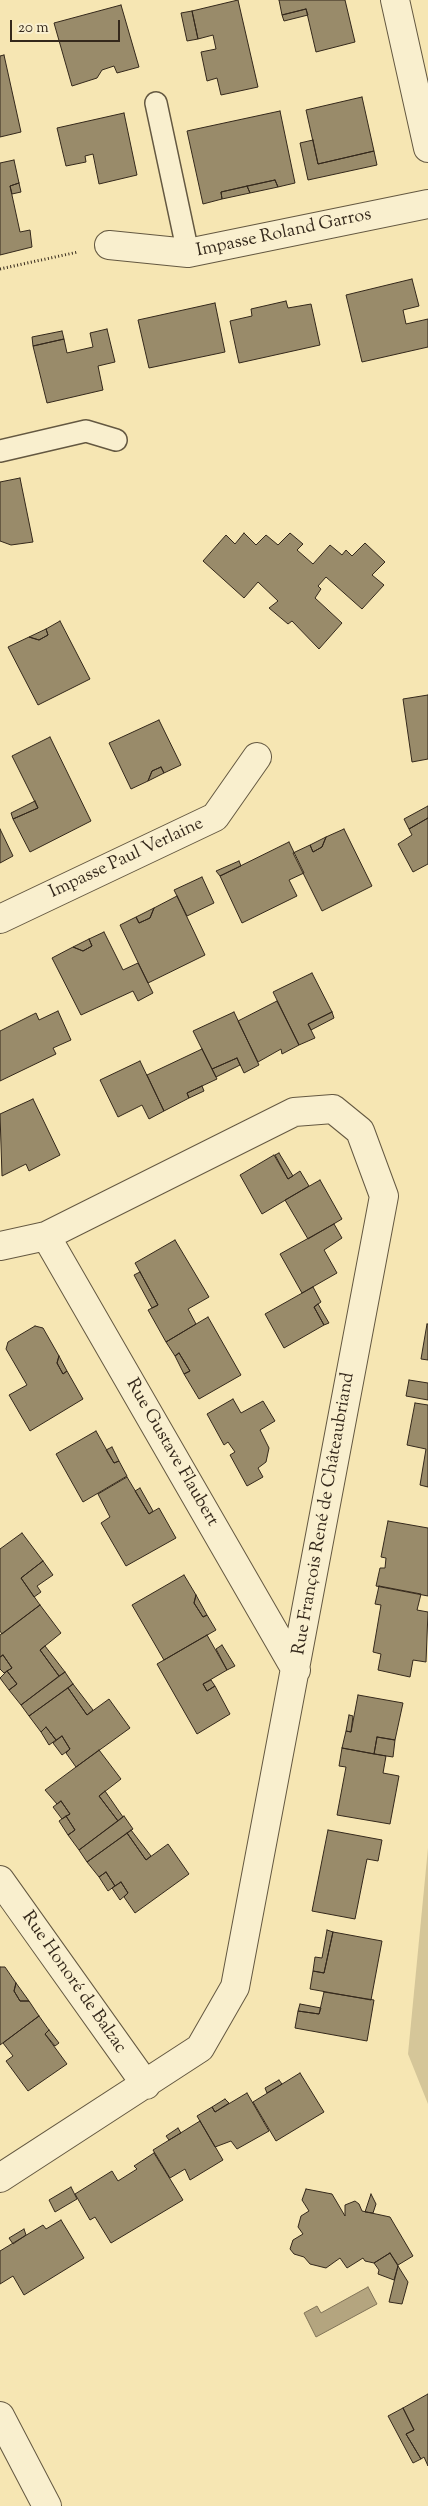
<!DOCTYPE html>
<html>
<head>
<meta charset="utf-8">
<style>
  body { margin:0 }
  #map { position:relative; width:428px; height:2506px; overflow:hidden; background:#f6e6b3; font-family:"Sorts Mill Goudy",serif }
  canvas { display:block }
  .scale { position:absolute; left:10px; top:20px; width:110px; height:22px; box-sizing:border-box; border:2px solid #34281b; border-top:0; padding-left:6px; font-size:15px; line-height:18px; white-space:nowrap; color:#34281b; -webkit-text-stroke:4px #f9efce; paint-order:stroke }
</style>
</head>
<body>
<div id="map">
<canvas width="428" height="2506"></canvas>
<div class="scale">20 m</div>
</div>
<script>
const g = document.querySelector('canvas').getContext('2d');
g.lineJoin = 'round';
function fillPath(path, color) { g.fillStyle = color; g.fill(path, 'evenodd'); }
const shape = rows => new Path2D(rows.map(r => 'M' + r).join(''));
function strokePath(path, color, width, dash) { g.strokeStyle = color; g.lineWidth = width; g.lineCap = dash ? 'butt' : 'round'; g.setLineDash(dash || []); g.stroke(path); }
function label(font, color, halo, rows, align = 'center') {
  g.font = font + ' "Sorts Mill Goudy",serif'; g.lineWidth = 4.5; g.setLineDash([]); g.textBaseline = 'middle'; g.strokeStyle = halo; g.fillStyle = color; for (const [text, x, y, turn = 0] of rows) {
    g.save(); g.translate(x, y); g.rotate((+turn || 0) * Math.PI / 180); g.textAlign = isNaN(turn) ? turn : align; if (halo) g.strokeText(text, 0, 0); g.fillText(text, 0, 0); g.restore();
  }
}
const green = shape([
  [428,1848,428,2104,408,2054]
]);
const water = shape([
  [368,2287,377,2304,316,2337,304,2313,317,2306,321,2313,368,2287]
]);
const building = shape([
  [238,0,258,87,221,95,217,78,207,81,201,52,216,49,213,35,198,39,192,11,238,0],
  [279,0,345,0,355,42,316,52,306,9,282,15,279,0],
  [121,5,139,67,117,73,114,66,102,70,97,78,72,86,54,23,121,5],
  [306,9,308,15,284,21,282,15,306,9],
  [192,11,198,39,187,41,181,13,192,11],
  [4,55,21,132,0,137,0,56,4,55],
  [362,97,374,151,318,164,306,110,362,97],
  [280,111,295,183,278,187,275,180,221,192,222,199,203,204,187,131,280,111],
  [124,113,137,175,99,184,93,154,85,156,86,162,66,166,57,128,124,113],
  [313,140,318,164,374,151,377,165,308,180,300,143,313,140],
  [14,160,19,183,10,186,20,232,30,230,32,247,0,255,0,163,14,160],
  [275,180,278,187,250,193,247,186,275,180],
  [19,183,21,192,12,194,10,186,19,183],
  [247,186,250,193,222,199,221,192,247,186],
  [412,279,419,306,403,310,406,324,428,319,428,347,362,362,346,295,412,279],
  [286,301,288,308,311,304,320,345,239,363,230,321,252,316,251,309,286,301],
  [215,303,225,352,149,368,138,320,215,303],
  [107,329,115,362,98,366,103,390,47,403,33,346,64,339,67,353,93,347,90,333,107,329],
  [62,331,64,339,33,346,32,337,62,331],
  [20,478,33,542,11,545,0,541,0,482,20,478],
  [244,533,256,545,266,535,278,545,290,533,303,544,297,550,313,564,330,545,342,555,346,550,352,556,365,543,385,562,372,575,384,585,362,609,326,577,318,586,321,589,315,598,342,623,319,649,292,621,288,624,269,608,278,601,258,582,244,598,203,561,226,535,235,544,244,533],
  [60,621,90,679,38,705,8,647,29,637,39,640,48,635,46,629,60,621],
  [46,629,48,635,39,640,29,637,46,629],
  [428,695,428,759,412,762,403,699,428,695],
  [159,720,181,765,164,773,161,767,152,771,148,781,131,789,109,743,159,720],
  [50,737,91,821,30,852,13,819,38,808,12,756,50,737],
  [161,767,164,773,148,781,152,771,161,767],
  [35,801,38,808,13,819,11,813,35,801],
  [428,806,428,818,409,829,404,819,428,806],
  [428,818,428,864,413,872,398,844,412,835,409,829,428,818],
  [0,829,13,856,0,863,0,829],
  [344,829,372,886,322,911,293,853,310,845,313,852,322,847,326,837,344,829],
  [326,837,322,847,313,852,310,845,326,837],
  [289,842,304,873,289,880,297,896,242,923,220,876,289,842],
  [239,861,241,866,220,876,216,871,239,861],
  [202,877,214,903,187,916,174,890,202,877],
  [177,896,205,955,148,983,120,925,136,917,139,923,150,918,154,908,177,896],
  [154,908,150,918,139,923,136,917,154,908],
  [104,932,123,970,138,963,153,993,138,1001,133,991,81,1015,52,958,73,947,83,951,92,946,89,939,104,932],
  [89,939,92,946,83,951,73,947,89,939],
  [312,973,332,1012,308,1024,315,1038,299,1045,273,992,312,973],
  [277,1001,299,1045,282,1054,281,1049,258,1062,238,1021,277,1001],
  [58,1011,71,1040,53,1048,56,1054,0,1081,0,1031,36,1013,39,1020,58,1011],
  [234,1012,259,1065,244,1073,237,1058,212,1069,193,1031,234,1012],
  [332,1012,334,1018,311,1030,308,1024,332,1012],
  [202,1049,217,1079,187,1093,189,1098,164,1111,147,1075,202,1049],
  [237,1058,240,1065,216,1077,212,1069,237,1058],
  [140,1061,164,1111,149,1119,142,1105,118,1117,100,1080,140,1061],
  [202,1086,204,1091,189,1098,187,1093,202,1086],
  [33,1099,60,1155,29,1171,26,1164,2,1176,0,1114,33,1099],
  [279,1153,293,1176,288,1179,275,1155,279,1153],
  [274,1155,288,1179,300,1171,309,1186,262,1214,240,1175,274,1155],
  [320,1180,342,1219,308,1239,285,1200,320,1180],
  [334,1224,342,1238,324,1250,337,1273,302,1293,280,1254,334,1224],
  [175,1240,209,1297,188,1309,196,1324,166,1342,148,1310,158,1305,135,1263,175,1240],
  [140,1272,158,1305,152,1308,134,1275,140,1272],
  [313,1287,321,1302,314,1307,324,1325,284,1348,265,1314,313,1287],
  [318,1304,329,1323,324,1325,314,1307,318,1304],
  [208,1317,241,1375,199,1399,184,1374,190,1371,179,1353,175,1356,166,1342,208,1317],
  [427,1324,428,1324,428,1360,421,1359,427,1324],
  [35,1326,43,1328,59,1356,57,1363,63,1374,67,1371,83,1399,30,1431,9,1395,27,1385,6,1349,8,1342,35,1326],
  [179,1353,190,1371,184,1374,175,1356,179,1353],
  [59,1356,67,1371,63,1374,57,1363,59,1356],
  [409,1380,428,1383,428,1400,406,1396,409,1380],
  [233,1399,241,1413,263,1401,275,1421,260,1430,269,1448,266,1462,258,1468,263,1477,247,1486,230,1455,235,1452,228,1442,224,1445,207,1414,233,1399],
  [415,1403,428,1405,428,1487,420,1485,426,1449,407,1445,415,1403],
  [96,1431,114,1463,119,1461,127,1476,83,1502,56,1454,96,1431],
  [112,1447,119,1461,114,1463,106,1450,112,1447],
  [127,1477,149,1514,159,1508,176,1538,126,1566,101,1523,110,1517,98,1494,127,1477],
  [140,1488,153,1511,149,1514,135,1491,140,1488],
  [388,1521,428,1528,428,1596,376,1586,380,1568,385,1568,386,1558,381,1557,388,1521],
  [22,1533,43,1561,21,1578,40,1605,2,1634,0,1631,0,1549,22,1533],
  [43,1561,53,1575,37,1586,41,1592,34,1597,21,1578,43,1561],
  [184,1575,196,1595,194,1603,203,1617,207,1615,216,1630,164,1660,132,1605,184,1575],
  [379,1586,421,1594,417,1610,428,1612,426,1662,413,1660,410,1677,378,1670,381,1654,373,1652,381,1605,375,1604,379,1586],
  [196,1595,207,1615,203,1617,194,1603,196,1595],
  [40,1605,61,1633,40,1650,59,1676,21,1705,9,1690,17,1684,7,1671,12,1668,3,1655,0,1657,0,1635,40,1605],
  [207,1635,227,1670,203,1684,207,1691,215,1686,230,1714,197,1734,157,1664,207,1635],
  [222,1645,235,1666,227,1670,216,1649,222,1645],
  [45,1646,65,1672,59,1676,40,1650,45,1646],
  [3,1655,12,1668,4,1673,0,1669,0,1657,3,1655],
  [7,1671,17,1684,9,1690,0,1678,7,1671],
  [65,1672,73,1684,29,1716,21,1705,65,1672],
  [211,1680,215,1686,207,1691,203,1684,211,1680],
  [73,1684,93,1710,87,1715,68,1688,73,1684],
  [68,1688,87,1715,109,1699,130,1728,76,1767,66,1753,70,1749,62,1736,56,1740,46,1727,41,1732,29,1716,68,1688],
  [358,1695,403,1703,395,1740,377,1737,374,1754,342,1748,346,1731,351,1732,358,1695],
  [349,1715,353,1716,351,1732,346,1731,349,1715],
  [46,1727,56,1740,49,1745,41,1732,46,1727],
  [62,1736,70,1749,62,1755,53,1743,62,1736],
  [377,1737,395,1740,393,1757,374,1754,377,1737],
  [342,1748,386,1756,383,1773,399,1776,390,1824,337,1815,346,1767,339,1766,342,1748],
  [99,1750,121,1779,99,1796,118,1821,79,1850,68,1835,75,1830,66,1816,70,1814,61,1801,57,1804,45,1790,99,1750],
  [105,1791,123,1817,118,1821,99,1796,105,1791],
  [61,1801,70,1814,62,1819,53,1807,61,1801],
  [66,1816,75,1830,68,1835,59,1821,66,1816],
  [124,1816,133,1829,87,1862,79,1850,124,1816],
  [131,1830,151,1856,146,1860,127,1833,131,1830],
  [328,1830,382,1840,378,1861,367,1859,355,1919,312,1911,328,1830],
  [127,1833,146,1860,168,1844,189,1874,135,1913,124,1897,128,1893,121,1882,115,1886,106,1872,99,1877,87,1862,127,1833],
  [106,1872,115,1886,108,1891,99,1877,106,1872],
  [121,1882,128,1893,120,1900,112,1888,121,1882],
  [327,1930,333,1932,324,1973,313,1971,315,1957,322,1958,327,1930],
  [333,1932,382,1941,371,2000,310,1989,313,1971,324,1973,333,1932],
  [0,1967,5,1967,16,1983,14,1991,20,2001,29,2001,39,2016,0,2045,0,1967],
  [16,1983,29,2001,20,2001,14,1991,16,1983],
  [324,1992,374,2000,367,2041,295,2028,298,2011,319,2014,324,1992],
  [300,2004,321,2008,319,2014,298,2011,300,2004],
  [39,2016,49,2030,45,2034,67,2064,28,2091,6,2061,13,2056,3,2043,39,2016],
  [49,2030,59,2043,55,2046,45,2034,49,2030],
  [300,2073,324,2112,276,2141,253,2102,300,2073],
  [279,2080,282,2084,267,2093,265,2088,279,2080],
  [247,2093,269,2131,237,2149,231,2141,215,2147,197,2116,212,2107,215,2112,247,2093],
  [225,2099,229,2103,215,2112,212,2107,225,2099],
  [200,2121,223,2160,190,2180,185,2169,170,2178,153,2150,200,2121],
  [178,2128,181,2133,169,2140,166,2136,178,2128],
  [154,2153,183,2200,111,2243,95,2217,90,2220,75,2194,112,2171,118,2181,137,2169,134,2166,154,2153],
  [71,2187,77,2199,55,2212,49,2200,71,2187],
  [306,2189,332,2194,345,2216,345,2205,355,2201,359,2204,362,2211,390,2217,413,2256,398,2265,390,2253,374,2263,365,2261,363,2258,347,2268,340,2258,326,2268,310,2264,304,2257,294,2254,290,2249,293,2240,303,2234,298,2227,301,2216,309,2211,302,2200,306,2189],
  [371,2194,376,2204,373,2213,365,2212,371,2194],
  [61,2220,84,2258,24,2295,13,2276,0,2284,0,2251,43,2225,46,2229,61,2220],
  [24,2229,26,2235,13,2244,9,2238,24,2229],
  [390,2253,398,2266,394,2280,378,2274,379,2270,374,2263,390,2253],
  [398,2266,408,2282,402,2304,389,2302,398,2266],
  [428,2394,428,2466,424,2457,421,2459,406,2434,414,2430,403,2408,428,2394],
  [403,2408,414,2430,406,2434,421,2459,413,2463,388,2416,403,2408]
]);
const path = shape([
  [0,269,78,252]
]);
const service = shape([
  [156,103,188,253],
  [0,451,86,431,116,440]
]);
const minor = shape([
  [395,0,428,148],
  [109,245,188,253,428,204],
  [0,919,215,817,257,757],
  [46,1236,296,1670],
  [0,1246,46,1236,294,1112,333,1109,360,1131,384,1196,235,1987,200,2048,0,2178],
  [0,1880,146,2085],
  [0,2416,47,2506]
]);
const streetNames = [
  ["Impasse Roland Garros",284,234,-12],
  ["Impasse Paul Verlaine",127,859,-25],
  ["Rue Gustave Flaubert",171,1453,60],
  ["Rue François René de Châteaubriand",325,1514,-80],
  ["Rue Honoré de Balzac",73,1983,55]
];
fillPath(green, '#d5c699');
fillPath(water, '#b4a57f');
strokePath(water, '#817357', 1);
fillPath(building, '#998b6a');
strokePath(building, '#34281b', 1);
strokePath(service, '#645841', 24);
strokePath(minor, '#645841', 30);
strokePath(path, '#34281b', 3, [1, 2.5]);
strokePath(service, '#f9efce', 21);
strokePath(minor, '#f9efce', 28);
label('18px', '#34281b', '#f9efce', streetNames);
</script>
</body>
</html>
